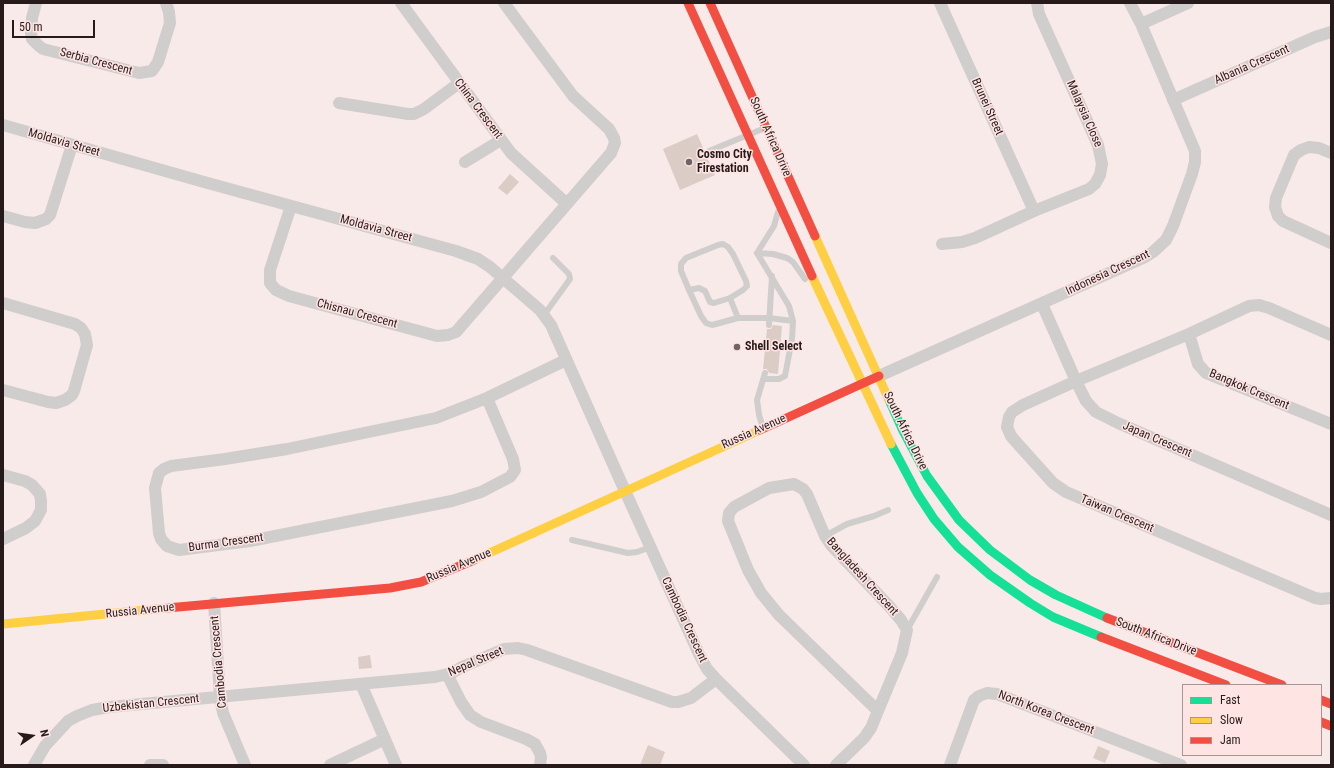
<!DOCTYPE html>
<html>
<head>
<meta charset="utf-8">
<style>
  body { margin:0 }
  #map { position:relative; width:1334px; height:768px; overflow:hidden; background:#f8eae9; font-family:"Roboto Condensed",sans-serif }
  canvas { display:block }
  .frame { position:absolute; inset:0; border:4px solid #261b1a; pointer-events:none }
  .legend { position:absolute; left:1182px; top:684px; width:140px; height:72px; box-sizing:border-box; background:#fee4e3; border:1px solid #a89493; margin:0; padding:5px 7px; list-style:none; font-size:12px; color:#261b1a }
  .legend li { display:flex; align-items:center; gap:8px; height:20px }
  .legend b { width:20px; border:1px solid #a89493 }
  .north { position:absolute; left:12px; top:716px; width:40px; height:40px; -webkit-text-stroke:3px #fee4e3; paint-order:stroke; rotate:77deg; font-size:11px; font-weight:700; line-height:16px; text-align:center; color:#261b1a }
  .north::after { content:''; display:block; margin:auto; width:14px; height:18px; background:#261b1a; clip-path:polygon(50% 0,100% 100%,50% 72%,0 100%) }
  .scale { position:absolute; left:12px; top:20px; width:83px; height:18px; box-sizing:border-box; border:2px solid #261b1a; border-top:0; padding-left:5px; font-size:12px; line-height:14px; white-space:nowrap; color:#261b1a; -webkit-text-stroke:3px #fee4e3; paint-order:stroke }
</style>
</head>
<body>
<div id="map">
<canvas width="1334" height="768"></canvas>
<div class="frame"></div>
<ul class="legend">
<li><b style="height:5px;background:#16e098"></b>Fast</li>
<li><b style="height:5px;background:#ffcf43"></b>Slow</li>
<li><b style="height:5px;background:#f24e42"></b>Jam</li>
</ul>
<div class="north">N</div>
<div class="scale">50 m</div>
</div>
<script>
const g = document.querySelector('canvas').getContext('2d');
g.lineJoin = 'round';
function fillPath(path, color) { g.fillStyle = color; g.fill(path, 'evenodd'); }
const shape = rows => new Path2D(rows.map(r => 'M' + r).join(''));
function strokePath(path, color, width, dash) { g.strokeStyle = color; g.lineWidth = width; g.lineCap = dash ? 'butt' : 'round'; g.setLineDash(dash || []); g.stroke(path); }
function label(font, color, halo, rows, align = 'center') {
  g.font = font + ' "Roboto Condensed",sans-serif'; g.lineWidth = 3; g.setLineDash([]); g.textBaseline = 'middle'; g.strokeStyle = halo; g.fillStyle = color; for (const [text, x, y, turn = 0] of rows) {
    g.save(); g.translate(x, y); g.rotate((+turn || 0) * Math.PI / 180); g.textAlign = isNaN(turn) ? turn : align; if (halo) g.strokeText(text, 0, 0); g.fillText(text, 0, 0); g.restore();
  }
}
const building = shape([
  [697,134,715,175,680,190,663,149],
  [510,174,519,182,507,195,498,188],
  [773,325,782,326,778,374,769,373,767,369,763,369,767,329,771,329],
  [370,655,372,668,359,669,358,657],
  [648,745,665,752,660,765,640,765],
  [1098,746,1110,751,1105,763,1093,758]
]);
const lane = shape([
  [709,151,765,128],
  [757,253,789,306,793,321,792,339,785,376,779,379,764,379],
  [757,253,773,254,787,258,793,262,805,279],
  [757,253,774,226,778,212],
  [689,290,699,288,705,291,710,302,714,303,730,298,743,290,747,286,746,281,733,254,728,247,723,244,718,245,686,258,681,264,681,271,689,290,701,316,706,323,712,325,738,318,769,318,793,321],
  [730,298,738,318],
  [544,315,570,279,569,274,553,258],
  [769,325,772,276],
  [763,428,759,415,757,400,765,373],
  [825,536,847,524,874,516,888,510],
  [572,540,628,553,637,552,651,547],
  [907,630,937,577]
]);
const street = shape([
  [36,3,32,18,31,34,32,39,39,46,43,49,139,73,152,71,158,62,170,23,169,12,166,3],
  [401,3,511,153,567,204],
  [940,3,1034,211],
  [1141,24,1188,3],
  [1173,100,1315,37,1331,32],
  [339,103,408,114,414,114,424,109,459,83],
  [3,125,204,182,456,251,478,259,490,267,540,310,551,325,625,491,699,654,707,669,716,679,804,765],
  [1331,153,1319,148,1309,147,1301,150,1294,155,1276,198,1275,207,1278,216,1283,221,1331,243],
  [465,162,501,140],
  [291,206,270,270,270,283,276,290,289,296,437,336,448,335,456,332,611,153,615,143,614,138,609,129,573,96,504,3],
  [3,216,25,222,35,223,46,219,50,215,72,145],
  [942,244,962,242,975,238,1034,211,1089,189,1095,184,1100,175,1102,164,1098,145,1039,14,1037,3],
  [3,303,75,324,81,328,85,334,87,345,74,391,72,395,65,400,56,403,48,402,3,390],
  [1042,304,1076,381,1086,401,1096,412,1118,423,1331,515],
  [1189,334,1198,364,1206,373,1331,424],
  [1331,335,1269,308,1259,305,1249,306,1189,334,1076,381,1023,405,1012,412,1009,417,1007,427,1011,436,1017,443,1053,483,1066,492,1315,598,1321,599,1331,598],
  [879,376,1145,257,1153,252,1166,240,1173,226,1192,174,1195,162,1195,151,1141,24,1130,3],
  [487,398,513,459,515,470,510,477,481,492,452,501,250,541,179,550,167,546,161,539,159,533,155,488,159,473,164,469,171,466,225,459,287,449,436,418,487,398,566,360],
  [3,475,25,481,32,485,40,494,41,501,41,510,35,521,26,528,3,539],
  [214,603,220,697,223,713,245,765],
  [447,674,461,702,470,715,481,722,526,739,535,744,540,753,541,757,540,765],
  [361,684,396,765],
  [34,765,45,746,68,721,77,716,92,710,109,707,435,677,452,673,460,668,504,649,518,648,527,650,672,702,678,702,691,698,716,679],
  [150,765,163,765],
  [330,765,385,739],
  [836,765,864,738,871,728,878,711,902,653,907,630,901,620,889,606,831,545,825,536,807,494,803,489,794,484,769,488,734,507,729,513,728,521,748,570,761,593,779,615,878,711],
  [950,765,974,700,979,696,987,693,997,694,1181,765]
]);
const fast = shape([
  [889,400,903,431,927,476,959,520,990,550,1030,580,1056,595,1107,618],
  [891,444,917,493,934,519,958,547,990,575,1030,603,1053,617,1101,637]
]);
const slow = shape([
  [815,236,889,400],
  [812,276,891,444],
  [474,560,760,430],
  [3,624,167,608]
]);
const jam = shape([
  [688,3,812,276],
  [710,3,815,236],
  [760,430,879,376],
  [167,608,390,588,421,582,474,560],
  [1107,618,1282,685],
  [1101,637,1226,685],
  [1321,700,1331,704],
  [1321,722,1331,726]
]);
const markers = [
  [689,162,4,"#706362"],
  [737,347,4,"#706362"]
];
const streetNames = [
  ["Serbia Crescent",96,62,15],
  ["Albania Crescent",1252,65,-24],
  ["Brunei Street",987,107,66],
  ["China Crescent",478,109,53],
  ["Malaysia Close",1084,114,66],
  ["South Africa Drive",770,137,66],
  ["Moldavia Street",64,143,16],
  ["Moldavia Street",376,229,15],
  ["Indonesia Crescent",1108,273,-25],
  ["Chisnau Crescent",357,314,15],
  ["Bangkok Crescent",1249,390,23],
  ["South Africa Drive",905,431,64],
  ["Russia Avenue",754,432,-24],
  ["Japan Crescent",1157,440,23],
  ["Taiwan Crescent",1117,514,23],
  ["Burma Crescent",226,543,-8],
  ["Russia Avenue",459,566,-23],
  ["Bangladesh Crescent",862,577,48],
  ["Russia Avenue",140,611,-6],
  ["Cambodia Crescent",684,620,65],
  ["South Africa Drive",1156,637,21],
  ["Cambodia Crescent",219,662,-95],
  ["Nepal Street",476,662,-23],
  ["Uzbekistan Crescent",151,704,-6],
  ["North Korea Crescent",1046,713,21]
];
const poiNames = [
  ["Cosmo City",697,155],
  ["Firestation",697,169],
  ["Shell Select",745,347]
];
fillPath(building, '#dbccc6');
strokePath(lane, '#d0cdcd', 6);
strokePath(street, '#d0cdcd', 12);
strokePath(fast, '#16e098', 9);
strokePath(slow, '#ffcf43', 9);
strokePath(jam, '#f24e42', 9);
for (const [x, y, r, color] of markers) { const dot = new Path2D(); dot.arc(x, y, r, 0, 2 * Math.PI); g.fillStyle = color; g.fill(dot); strokePath(dot, '#fee4e3', 1.5); }
label('12px', '#261b1a', '#fee4e3', streetNames);
label('bold 12px', '#261b1a', '#fee4e3', poiNames, 'left');
</script>
</body>
</html>
